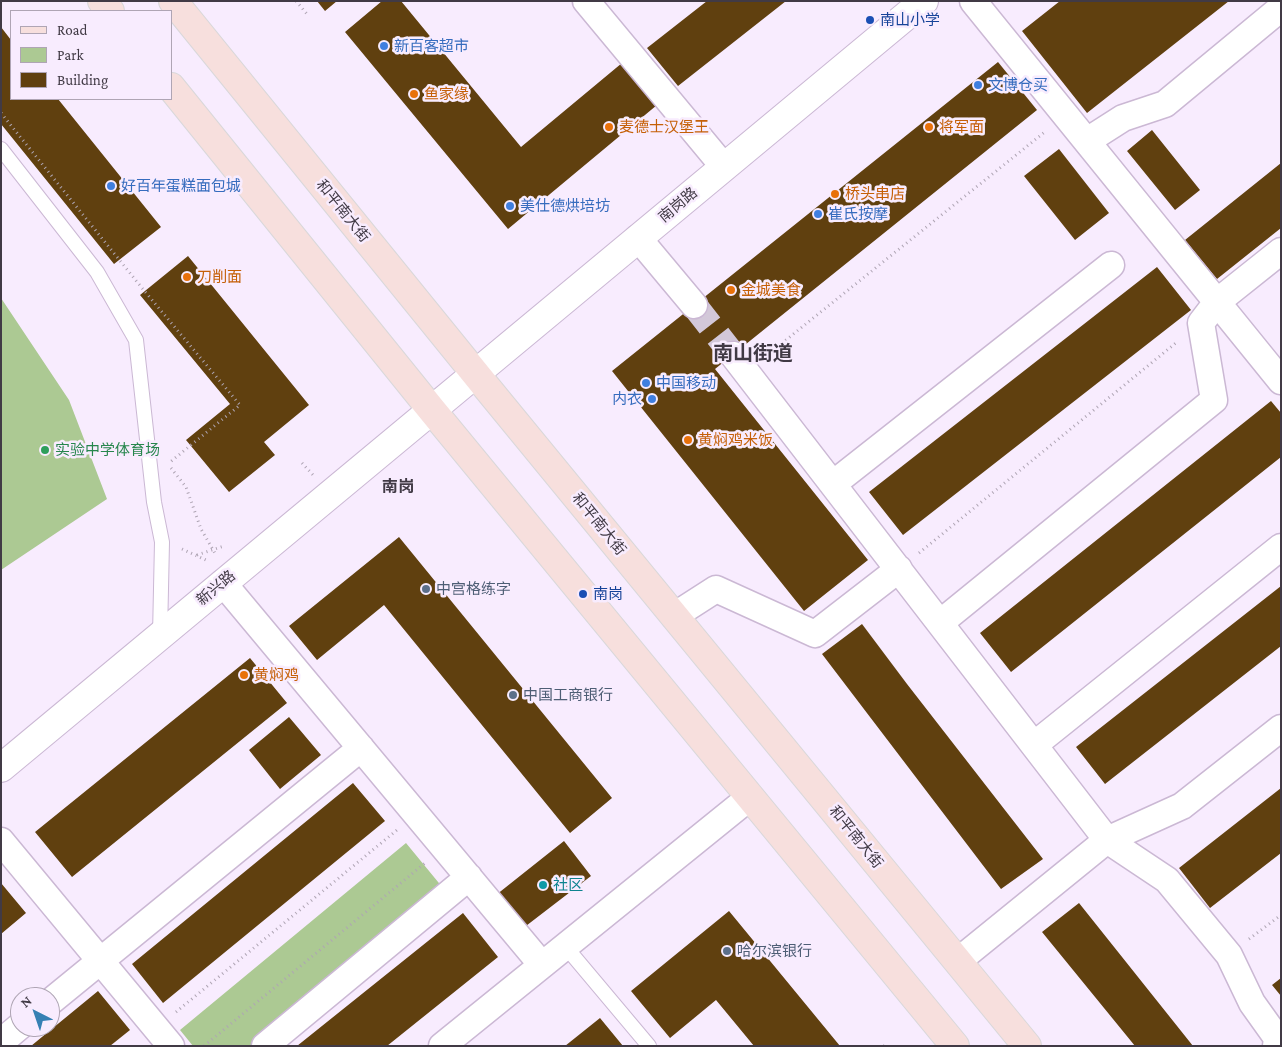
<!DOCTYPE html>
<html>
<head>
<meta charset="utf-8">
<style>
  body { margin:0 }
  #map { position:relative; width:1282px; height:1047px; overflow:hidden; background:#f8ecfe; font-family:"Crimson Pro",serif }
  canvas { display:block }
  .frame { position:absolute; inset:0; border:2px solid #413a45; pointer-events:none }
  .legend { position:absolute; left:10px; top:10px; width:162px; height:90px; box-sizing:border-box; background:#f8ecfe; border:1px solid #afa5b4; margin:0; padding:6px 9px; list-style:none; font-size:15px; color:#413a45 }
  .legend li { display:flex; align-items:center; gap:10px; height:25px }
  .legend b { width:25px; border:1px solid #afa5b4 }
  .north { position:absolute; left:10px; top:987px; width:50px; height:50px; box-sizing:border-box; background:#f8ecfe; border:1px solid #afa5b4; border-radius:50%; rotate:319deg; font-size:14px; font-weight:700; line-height:20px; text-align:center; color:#413a45 }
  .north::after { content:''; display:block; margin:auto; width:18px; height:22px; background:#3681b4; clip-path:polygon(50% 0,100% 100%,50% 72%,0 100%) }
</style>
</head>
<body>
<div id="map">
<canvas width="1282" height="1047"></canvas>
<div class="frame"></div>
<ul class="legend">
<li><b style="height:6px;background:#f7dfdd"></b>Road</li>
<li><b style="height:14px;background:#acc993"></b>Park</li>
<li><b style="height:14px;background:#60400f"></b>Building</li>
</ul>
<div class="north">N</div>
</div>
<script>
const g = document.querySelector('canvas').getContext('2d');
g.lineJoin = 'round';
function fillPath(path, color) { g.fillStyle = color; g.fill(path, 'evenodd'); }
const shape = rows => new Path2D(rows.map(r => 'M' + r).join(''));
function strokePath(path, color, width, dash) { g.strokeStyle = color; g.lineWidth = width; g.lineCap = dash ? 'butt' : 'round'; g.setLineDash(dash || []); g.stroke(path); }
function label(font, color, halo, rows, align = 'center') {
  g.font = font + ' "Crimson Pro","Noto Sans SC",serif'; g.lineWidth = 5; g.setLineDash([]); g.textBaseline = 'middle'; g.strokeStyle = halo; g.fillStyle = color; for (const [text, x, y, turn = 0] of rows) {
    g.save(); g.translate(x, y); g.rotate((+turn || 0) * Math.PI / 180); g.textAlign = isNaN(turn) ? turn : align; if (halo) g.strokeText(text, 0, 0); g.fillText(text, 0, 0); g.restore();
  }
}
const green = shape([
  [1,298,69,400,107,499,1,570],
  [406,843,443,888,253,1046,193,1046,180,1030]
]);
const building = shape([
  [317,1,337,1,325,11],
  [382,1,401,1,521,147,622,63,657,105,508,229,345,32],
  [707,1,786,1,678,86,647,48],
  [1060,1,1229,1,1087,113,1022,31],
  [1,27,11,40,11,99,58,99,161,227,114,264,1,124],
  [998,62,1037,110,715,369,868,560,804,611,612,371],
  [1152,130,1200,190,1175,210,1127,151],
  [1059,149,1109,213,1075,240,1024,176],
  [1281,163,1281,228,1217,279,1185,240],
  [188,256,309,405,264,442,275,455,229,492,186,440,230,404,140,295],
  [1157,267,1191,310,903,535,869,492],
  [1271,401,1281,413,1281,457,1011,672,980,633],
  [399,537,612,798,570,833,384,605,317,660,289,626],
  [1281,586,1281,646,1105,784,1076,747],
  [862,624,907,684,1043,859,1001,889,822,654],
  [250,658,287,703,72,877,35,832],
  [289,717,321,755,280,789,249,750],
  [353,783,385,821,163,1003,132,964],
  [1281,788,1281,853,1210,908,1179,868],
  [564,841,591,876,522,929,496,895],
  [1,883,26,913,1,934],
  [1079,903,1193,1046,1135,1046,1042,932],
  [729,911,840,1046,754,1046,716,1000,670,1038,631,991],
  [463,913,498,957,387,1046,297,1046],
  [1281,978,1281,996,1272,985],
  [98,991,130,1030,110,1046,31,1046],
  [600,1018,623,1046,565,1046]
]);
const streetTunnel = shape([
  [694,305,733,355]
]);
const path = shape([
  [296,1,307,14],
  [1,113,142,288,240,405,169,463],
  [766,356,1046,131],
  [302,463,313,475],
  [171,468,186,487,201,529,216,555],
  [182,549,208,561],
  [919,553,1177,342],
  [197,555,224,546],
  [1249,939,1281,915],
  [176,1012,397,830],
  [204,1046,425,863],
  [884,1046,886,1044]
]);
const lane = shape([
  [1,149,97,272,136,340,154,502,162,542,160,635],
  [565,946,649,1046]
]);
const street = shape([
  [586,1,724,167],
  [973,1,1281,381],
  [1087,141,1123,118,1165,104,1281,8],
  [638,238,694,305],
  [733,355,1107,840,1167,880,1229,955,1252,1003,1277,1038,1276,1046],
  [833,484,1111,265],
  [223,583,542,965],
  [674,616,716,589,815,634,899,569],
  [940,623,1214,400,1201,323,1217,302,1281,251],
  [1034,745,1281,547],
  [1,841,171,1046],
  [958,961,1107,840,1182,806,1281,728],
  [50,1002,361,748],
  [1,1042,20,1026],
  [265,1046,469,877],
  [442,1046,750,797]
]);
const secondary = shape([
  [1,768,924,1]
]);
const primary = shape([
  [102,1,110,11],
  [173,1,483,383,1027,1046],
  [171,87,431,409,955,1046]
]);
const markers = [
  [870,20,5,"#1a4fb4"],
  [384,46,5,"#3f7fe0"],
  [978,85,5,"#3f7fe0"],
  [414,94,5,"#e8710a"],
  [609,127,5,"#e8710a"],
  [929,127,5,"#e8710a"],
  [111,186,5,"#3f7fe0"],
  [835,194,5,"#e8710a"],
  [510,206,5,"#3f7fe0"],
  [818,214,5,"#3f7fe0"],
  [187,277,5,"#e8710a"],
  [731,290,5,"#e8710a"],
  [646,383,5,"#3f7fe0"],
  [652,399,5,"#3f7fe0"],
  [688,440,5,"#e8710a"],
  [45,450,5,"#2e9e5b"],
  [426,589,5,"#5c6f8a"],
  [583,594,5,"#1a4fb4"],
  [244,675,5,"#e8710a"],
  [513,695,5,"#5c6f8a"],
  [543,885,5,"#0f9aa8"],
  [727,951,5,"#5c6f8a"]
];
const transitNames = [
  ["南山小学",880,20],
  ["南岗",593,594]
];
const shopNames = [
  ["新百客超市",394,46],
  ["文博仓买",988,85],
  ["好百年蛋糕面包城",121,186],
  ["美仕德烘培坊",520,206],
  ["崔氏按摩",828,214],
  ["中国移动",656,383],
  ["内衣",642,399,"right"]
];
const foodNames = [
  ["鱼家缘",424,94],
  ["麦德士汉堡王",619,127],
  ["将军面",939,127],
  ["桥头串店",845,194],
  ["刀削面",197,277],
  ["金城美食",741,290],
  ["黄焖鸡米饭",698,440],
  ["黄焖鸡",254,675]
];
const streetNames = [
  ["南岗路",678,205,-40],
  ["和平南大街",343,211,51],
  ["和平南大街",599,524,51],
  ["新兴路",216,588,-40],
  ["和平南大街",856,837,51]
];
const leisureNames = [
  ["实验中学体育场",55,450]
];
const serviceNames = [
  ["中宫格练字",436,589],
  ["中国工商银行",523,695],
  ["哈尔滨银行",737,951]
];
const cultureNames = [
  ["社区",553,885]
];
const neighbourhoodNames = [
  ["南岗",398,487]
];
const districtNames = [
  ["南山街道",753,354]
];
fillPath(green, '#acc993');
fillPath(building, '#60400f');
strokePath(streetTunnel, '#d3c8d9', 26, [26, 13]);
strokePath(lane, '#cbb8d4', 16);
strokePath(street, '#cbb8d4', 29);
strokePath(secondary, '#cbb8d4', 30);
strokePath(primary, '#d9d8da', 30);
strokePath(path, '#afa5b4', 3, [1, 4]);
strokePath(lane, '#fff', 14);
strokePath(street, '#fff', 26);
strokePath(secondary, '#fff', 28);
strokePath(primary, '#f7dfdd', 28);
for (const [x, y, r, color] of markers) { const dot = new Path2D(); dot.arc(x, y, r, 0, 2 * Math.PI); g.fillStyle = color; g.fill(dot); strokePath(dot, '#f8ecfe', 2); }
label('15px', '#164399', '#f8ecfe', transitNames, 'left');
label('15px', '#366cbe', '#f8ecfe', shopNames, 'left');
label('15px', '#c56008', '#f8ecfe', foodNames, 'left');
label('15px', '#413a45', '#f8ecfe', streetNames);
label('15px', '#27864d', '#f8ecfe', leisureNames, 'left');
label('15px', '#4e5e75', '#f8ecfe', serviceNames, 'left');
label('15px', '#0d838f', '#f8ecfe', cultureNames, 'left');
label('bold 16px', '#413a45', '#f8ecfe', neighbourhoodNames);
label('bold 20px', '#413a45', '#f8ecfe', districtNames);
</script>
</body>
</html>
